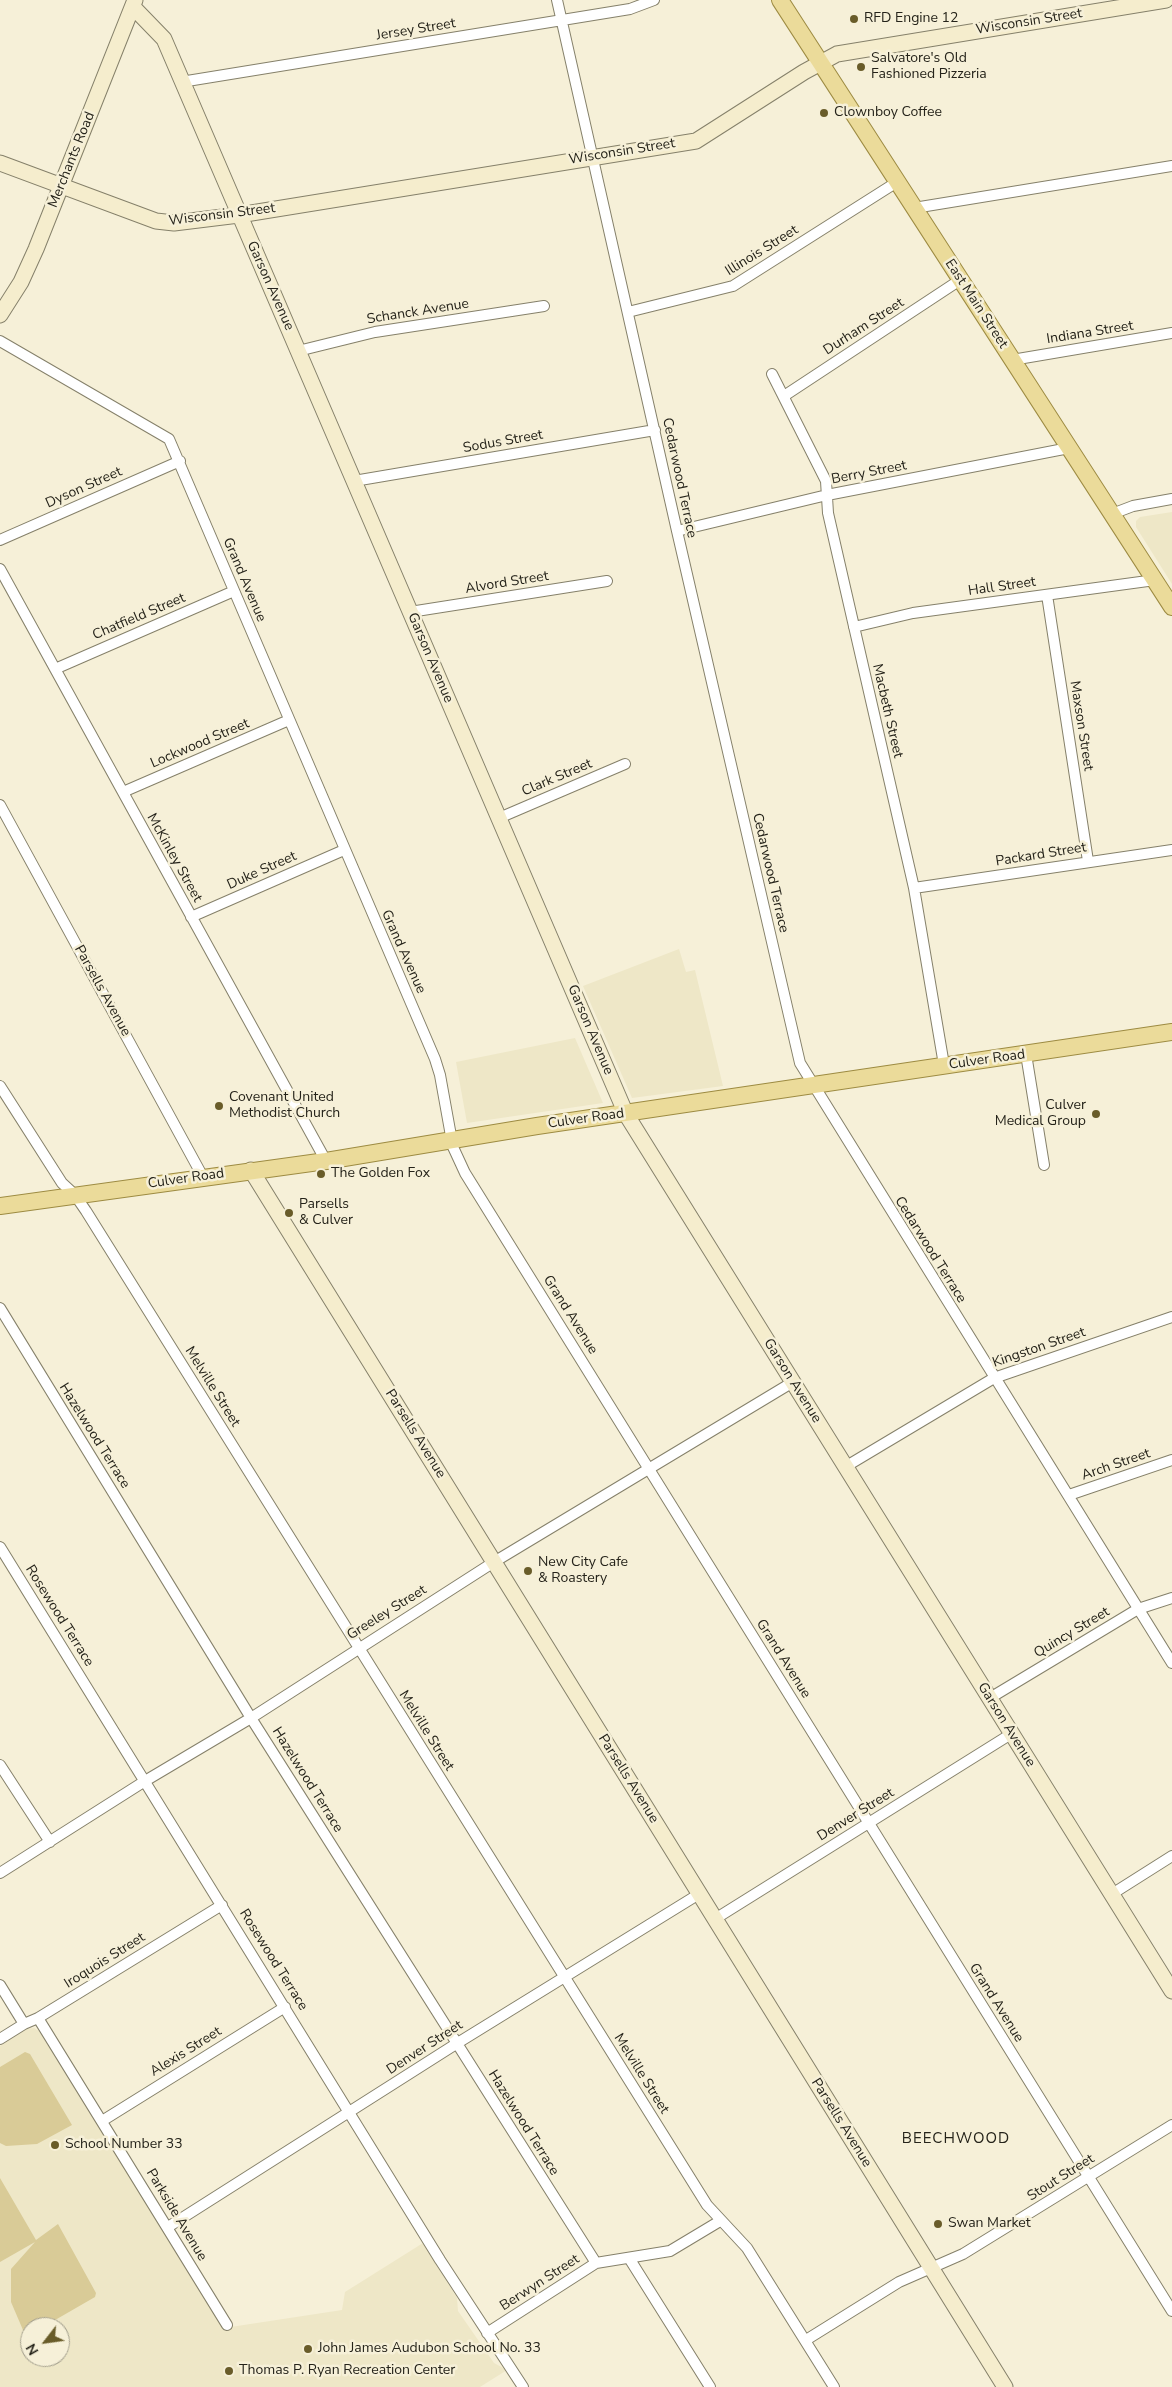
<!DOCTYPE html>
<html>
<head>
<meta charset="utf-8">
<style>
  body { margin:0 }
  #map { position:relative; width:1172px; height:2387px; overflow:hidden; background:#f6f0d8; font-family:"Nunito Sans",sans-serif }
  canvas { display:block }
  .north { position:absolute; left:20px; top:2317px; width:50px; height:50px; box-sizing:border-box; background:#f6f0d8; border:1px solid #a29e8c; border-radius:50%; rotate:240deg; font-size:14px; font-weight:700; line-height:20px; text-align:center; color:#25231a }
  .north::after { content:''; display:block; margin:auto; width:18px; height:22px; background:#695c29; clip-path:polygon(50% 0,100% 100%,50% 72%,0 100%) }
</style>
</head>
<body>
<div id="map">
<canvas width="1172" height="2387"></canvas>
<div class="north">N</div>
</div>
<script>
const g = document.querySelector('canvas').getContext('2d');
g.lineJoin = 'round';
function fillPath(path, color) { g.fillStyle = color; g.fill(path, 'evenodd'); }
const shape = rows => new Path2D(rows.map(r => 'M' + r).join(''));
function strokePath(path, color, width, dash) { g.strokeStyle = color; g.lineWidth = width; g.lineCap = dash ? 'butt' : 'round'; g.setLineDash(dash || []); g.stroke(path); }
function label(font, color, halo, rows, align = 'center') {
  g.font = font + ' "Nunito Sans",sans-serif'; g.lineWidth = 5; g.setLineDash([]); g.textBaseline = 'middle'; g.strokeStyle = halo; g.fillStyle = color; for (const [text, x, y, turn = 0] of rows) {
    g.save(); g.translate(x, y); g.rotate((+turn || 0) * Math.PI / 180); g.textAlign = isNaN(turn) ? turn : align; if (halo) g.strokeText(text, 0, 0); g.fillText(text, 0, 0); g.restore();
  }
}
const built = shape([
  [1172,512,1172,584,1136,527,1136,521,1140,517],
  [679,949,686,972,695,970,723,1086,632,1098,583,986],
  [575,1038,603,1103,467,1123,456,1062],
  [34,2028,39,2031,224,2328,342,2310,345,2292,423,2243,457,2298,458,2311,494,2363,507,2370,480,2387,0,2387,0,2046,26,2029],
  [30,2327,60,2327,60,2357,30,2357]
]);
const green = shape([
  [25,2052,30,2054,72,2125,37,2144,6,2146,0,2143,0,2067],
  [0,2178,36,2240,58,2224,96,2293,95,2297,43,2327,30,2327,30,2335,26,2337,11,2302,11,2269,35,2242,0,2262]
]);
const street = shape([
  [557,0,677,531,800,1063,1172,1663],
  [181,82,630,9,654,0],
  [914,208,1172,166],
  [628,312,733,286,897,182],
  [0,341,169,439,435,1059,440,1075,453,1147,465,1173,1172,2311],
  [298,351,375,332,544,306],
  [1012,360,1172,333],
  [772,374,826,481,828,513,914,888,944,1065],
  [784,396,960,280],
  [354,481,655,430],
  [1112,514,1133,506,1172,499],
  [677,531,827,495,1069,448],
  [0,540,180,461],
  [0,569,326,1161],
  [1047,595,1088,861],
  [410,612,607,581],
  [854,627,913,613,1155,580],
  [55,669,234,591],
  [123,792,289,720],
  [0,805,203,1177],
  [499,818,625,764],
  [914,888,1172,850],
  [191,917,344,850],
  [1026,1054,1044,1165],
  [0,1086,62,1183,75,1195,86,1211,707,2205,747,2248,834,2387],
  [0,1308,251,1718,596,2263],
  [845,1467,994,1378,1172,1317],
  [1069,1495,1172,1460],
  [0,1547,440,2260,523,2387],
  [990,1698,1138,1609,1172,1598],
  [0,1765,50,1842],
  [0,1873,145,1781,251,1718,494,1562,793,1382],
  [1112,1894,1172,1856],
  [715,1919,1011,1734],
  [0,1985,24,2024],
  [38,2018,227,2325],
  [0,2039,24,2024,38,2018,222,1905],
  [102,2121,285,2007],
  [168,2227,456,2044,699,1894],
  [629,2258,710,2387],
  [487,2333,596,2263,670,2251,720,2221],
  [806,2340,899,2282,963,2254,1172,2125]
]);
const secondary = shape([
  [133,7,164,39,626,1114,1172,1991],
  [0,163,156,221,174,223,239,215,696,141,804,72,837,54,1166,0],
  [0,315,21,282,36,249,135,0],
  [251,1170,1005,2387]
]);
const primary = shape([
  [780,0,1172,607],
  [0,1206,326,1161,537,1126,1172,1032]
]);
const markers = [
  [854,19,5,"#695c29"],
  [861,67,5,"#695c29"],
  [824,113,5,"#695c29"],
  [219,1106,5,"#695c29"],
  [1096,1114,5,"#695c29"],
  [321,1174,5,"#695c29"],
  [289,1213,5,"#695c29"],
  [528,1571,5,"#695c29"],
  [55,2145,5,"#695c29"],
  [938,2224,5,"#695c29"],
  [308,2349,5,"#695c29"],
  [229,2371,5,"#695c29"]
];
const poiNames = [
  ["RFD Engine 12",864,19],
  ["Salvatore's Old",871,59],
  ["Fashioned Pizzeria",871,75],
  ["Clownboy Coffee",834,113],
  ["Covenant United",229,1098],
  ["Methodist Church",229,1114],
  ["Culver",1086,1106,"right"],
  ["Medical Group",1086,1122,"right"],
  ["The Golden Fox",331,1174],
  ["Parsells",299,1205],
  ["& Culver",299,1221],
  ["New City Cafe",538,1563],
  ["& Roastery",538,1579],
  ["School Number 33",65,2145],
  ["Swan Market",948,2224],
  ["John James Audubon School No. 33",318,2349],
  ["Thomas P. Ryan Recreation Center",239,2371]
];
const streetNames = [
  ["Wisconsin Street",1029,22,-9],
  ["Jersey Street",416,30,-9],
  ["Wisconsin Street",622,152,-9],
  ["Merchants Road",72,160,-68],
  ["Wisconsin Street",222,215,-7],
  ["Illinois Street",762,251,-32],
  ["Garson Avenue",270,286,66],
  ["East Main Street",976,304,57],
  ["Schanck Avenue",418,312,-9],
  ["Durham Street",864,327,-33],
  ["Indiana Street",1090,333,-9],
  ["Sodus Street",503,442,-10],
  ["Berry Street",869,473,-11],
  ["Cedarwood Terrace",679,478,78],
  ["Dyson Street",84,488,-24],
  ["Grand Avenue",244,580,67],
  ["Alvord Street",507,583,-9],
  ["Hall Street",1002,587,-8],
  ["Chatfield Street",139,617,-23],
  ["Garson Avenue",430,658,67],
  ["Macbeth Street",887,711,77],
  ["Maxson Street",1081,726,81],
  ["Lockwood Street",200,744,-23],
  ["Clark Street",557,778,-23],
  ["Packard Street",1041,855,-9],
  ["McKinley Street",174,858,61],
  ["Duke Street",262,871,-24],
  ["Cedarwood Terrace",770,873,77],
  ["Grand Avenue",403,952,66],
  ["Parsells Avenue",102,991,61],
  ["Garson Avenue",590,1030,67],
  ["Culver Road",987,1060,-8],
  ["Culver Road",586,1119,-8],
  ["Culver Road",186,1179,-8],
  ["Cedarwood Terrace",930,1250,58],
  ["Grand Avenue",570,1315,58],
  ["Kingston Street",1039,1348,-19],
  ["Garson Avenue",792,1381,58],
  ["Melville Street",212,1387,58],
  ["Parsells Avenue",415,1434,58],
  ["Hazelwood Terrace",94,1436,58],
  ["Arch Street",1116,1465,-19],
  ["Greeley Street",387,1613,-32],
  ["Rosewood Terrace",59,1616,58],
  ["Quincy Street",1072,1633,-31],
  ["Grand Avenue",783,1659,58],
  ["Garson Avenue",1006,1725,58],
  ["Melville Street",426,1731,58],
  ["Parsells Avenue",628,1779,58],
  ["Hazelwood Terrace",307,1780,58],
  ["Denver Street",856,1815,-32],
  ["Rosewood Terrace",273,1960,58],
  ["Iroquois Street",105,1961,-32],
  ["Grand Avenue",996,2003,58],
  ["Denver Street",425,2048,-33],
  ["Alexis Street",186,2052,-32],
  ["Melville Street",641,2074,58],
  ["Hazelwood Terrace",523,2123,58],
  ["Parsells Avenue",841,2123,58],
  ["Stout Street",1061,2178,-32],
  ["Parkside Avenue",176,2215,59],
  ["Berwyn Street",540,2283,-33]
];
const neighbourhoodNames = [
  ["BEECHWOOD",956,2139]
];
fillPath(built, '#eee7c7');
fillPath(green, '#d9cb97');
strokePath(street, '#85806a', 12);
strokePath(secondary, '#85806a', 17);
strokePath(primary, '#9d8b42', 18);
strokePath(street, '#fff', 10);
strokePath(secondary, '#f5edcd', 15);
strokePath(primary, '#ebdb9a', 16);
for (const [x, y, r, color] of markers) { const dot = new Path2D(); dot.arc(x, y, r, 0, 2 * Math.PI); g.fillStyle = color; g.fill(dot); strokePath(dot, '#f6f0d8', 2); }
label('14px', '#25231a', '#f6f0d8', poiNames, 'left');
label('14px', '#25231a', '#f6f0d8', streetNames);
g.letterSpacing = '1px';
label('15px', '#25231a', '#f6f0d8', neighbourhoodNames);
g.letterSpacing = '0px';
</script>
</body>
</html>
